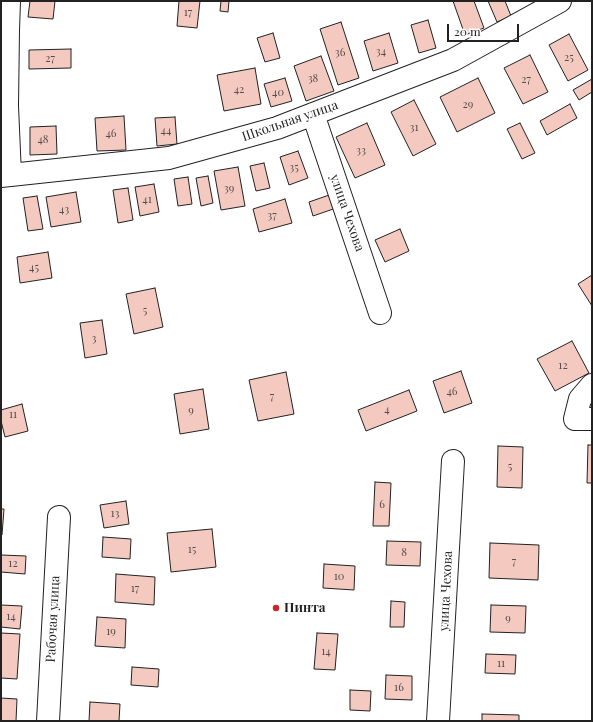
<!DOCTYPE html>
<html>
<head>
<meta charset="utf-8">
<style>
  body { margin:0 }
  #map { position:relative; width:593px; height:722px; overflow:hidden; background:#fff; font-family:"Playfair Display",serif }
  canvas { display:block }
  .frame { position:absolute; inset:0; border:2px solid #222; pointer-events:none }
  .scale { position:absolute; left:447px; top:24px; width:72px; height:18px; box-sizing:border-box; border:2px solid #222; border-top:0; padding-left:5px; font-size:12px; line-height:14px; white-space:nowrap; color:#222; -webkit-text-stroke:3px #fff; paint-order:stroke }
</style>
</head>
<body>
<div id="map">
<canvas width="593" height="722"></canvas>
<div class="frame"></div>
<div class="scale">20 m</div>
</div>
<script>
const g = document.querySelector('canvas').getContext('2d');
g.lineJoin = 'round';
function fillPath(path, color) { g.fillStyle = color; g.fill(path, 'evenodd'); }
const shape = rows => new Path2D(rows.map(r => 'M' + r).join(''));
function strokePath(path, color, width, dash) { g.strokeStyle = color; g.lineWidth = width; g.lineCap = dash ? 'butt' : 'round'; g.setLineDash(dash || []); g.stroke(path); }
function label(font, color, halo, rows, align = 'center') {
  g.font = font + ' "Playfair Display",serif'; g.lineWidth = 3; g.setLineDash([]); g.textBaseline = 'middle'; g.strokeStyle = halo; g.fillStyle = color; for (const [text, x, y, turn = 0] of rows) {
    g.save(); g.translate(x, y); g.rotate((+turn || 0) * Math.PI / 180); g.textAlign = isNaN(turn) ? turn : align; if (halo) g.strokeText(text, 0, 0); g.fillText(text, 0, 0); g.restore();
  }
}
const building = shape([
  [30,1,55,1,53,19,28,17,30,1],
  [179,1,200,1,197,28,177,26,179,1],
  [221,1,229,1,228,12,220,11,221,1],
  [453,1,474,1,484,28,465,35,453,1],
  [488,1,505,1,511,16,497,22,488,1],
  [428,20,436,48,419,53,411,25,428,20],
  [341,22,359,78,338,85,320,29,341,22],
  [273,33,280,58,265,62,257,38,273,33],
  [389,33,398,63,373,71,364,41,389,33],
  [569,34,588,70,568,81,549,45,569,34],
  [71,49,71,68,29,69,29,50,71,49],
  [530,55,548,92,523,104,504,68,530,55],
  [321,56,334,91,306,101,294,66,321,56],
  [255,68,261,104,224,111,217,75,255,68],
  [285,78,292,101,271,107,264,84,285,78],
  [478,78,495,113,457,132,440,97,478,78],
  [592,79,592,92,579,100,573,90,592,79],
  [414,100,436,144,413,156,391,112,414,100],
  [570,104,577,118,547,135,540,121,570,104],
  [124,116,126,150,97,151,95,118,124,116],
  [175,117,177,144,157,146,155,118,175,117],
  [367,123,385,165,355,178,336,137,367,123],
  [520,123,535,153,522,159,507,129,520,123],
  [56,126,57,154,30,155,30,127,56,126],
  [298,151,308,178,289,185,280,157,298,151],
  [264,163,270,188,256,191,250,166,264,163],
  [238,167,245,206,221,210,214,171,238,167],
  [208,176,213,203,201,206,196,178,208,176],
  [188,177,192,204,178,206,174,179,188,177],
  [154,184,159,212,140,216,135,187,154,184],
  [128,188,133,220,118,223,113,190,128,188],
  [76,192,81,222,51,227,46,197,76,192],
  [335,193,339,207,313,216,309,202,335,193],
  [37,196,43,229,28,231,23,198,37,196],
  [285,199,292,223,259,232,253,209,285,199],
  [400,229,409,251,385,262,375,240,400,229],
  [48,252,52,278,20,283,17,257,48,252],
  [592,275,592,306,578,284,592,275],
  [155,288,163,327,134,334,126,294,155,288],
  [102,320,107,354,85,358,80,323,102,320],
  [572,341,589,373,555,391,537,359,572,341],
  [461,371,472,403,444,413,433,381,461,371],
  [286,372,294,414,258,421,249,380,286,372],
  [203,389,209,429,180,434,174,394,203,389],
  [409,390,417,411,366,431,358,410,409,390],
  [22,404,28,431,5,437,1,421,1,410,22,404],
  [588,445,592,445,592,483,587,483,588,445],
  [498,446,523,447,522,488,497,487,498,446],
  [375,482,391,483,389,526,373,526,375,482],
  [126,501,129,524,104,528,100,505,126,501],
  [1,509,4,509,2,535,1,535,1,509],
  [212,529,216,567,171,572,167,533,212,529],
  [103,537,131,539,130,559,102,557,103,537],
  [387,541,421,542,420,566,386,565,387,541],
  [490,543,539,545,538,580,489,578,490,543],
  [1,555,26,556,25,574,1,572,1,555],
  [324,564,355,566,354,590,323,588,324,564],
  [116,574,155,577,154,605,115,602,116,574],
  [391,601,405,602,404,627,390,627,391,601],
  [1,605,22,606,20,629,1,627,1,605],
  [491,605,526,606,525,633,490,632,491,605],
  [97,617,126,619,125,648,95,646,97,617],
  [1,633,20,634,17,679,1,678,1,633],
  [317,633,338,634,335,670,314,669,317,633],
  [486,654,516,655,515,674,485,673,486,654],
  [132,667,159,669,158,687,131,685,132,667],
  [386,675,412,676,412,700,385,699,386,675],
  [350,690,371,691,370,711,350,710,350,690],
  [1,698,17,699,16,721,1,721,1,698],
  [90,702,120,704,119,721,89,721,90,702],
  [482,714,519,715,519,721,482,721,482,714]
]);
const minor = shape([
  [9,1,8,30,7,106,10,175],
  [313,114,380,313],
  [1,176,169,158,277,128,453,60,560,1],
  [592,385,580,399,575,419,592,419],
  [48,721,59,517],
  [438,721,453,461]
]);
const markers = [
  [276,608,4,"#c62828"]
];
const numberNames = [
  ["17",188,13],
  ["34",381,52],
  ["36",340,53],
  ["25",569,58],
  ["27",50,59],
  ["38",313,79],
  ["27",526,80],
  ["42",239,90],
  ["40",278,93],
  ["29",468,105],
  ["31",414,128],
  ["44",166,131],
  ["46",111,134],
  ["48",43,140],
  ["33",361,151],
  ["35",294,168],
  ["39",229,189],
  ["41",147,200],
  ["43",64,210],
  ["37",272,216],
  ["45",34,268],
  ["5",145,311],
  ["3",94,339],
  ["12",563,366],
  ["46",452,392],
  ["7",272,397],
  ["4",387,410],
  ["9",191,411],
  ["11",13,415],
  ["5",510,467],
  ["6",382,505],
  ["13",115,514],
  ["15",192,550],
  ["8",404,553],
  ["7",514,562],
  ["12",13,564],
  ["10",339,577],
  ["17",135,589],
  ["14",11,617],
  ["9",508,619],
  ["19",111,632],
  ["14",326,652],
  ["11",501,664],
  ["16",399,688]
];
const streetNames = [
  ["Школьная улица",290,121,-19],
  ["улица Чехова",347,213,71],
  ["улица Чехова",446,591,-87],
  ["Рабочая улица",53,619,-87]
];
const poiNames = [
  ["Пинта",284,608]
];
fillPath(building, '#f3c9c0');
strokePath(building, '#222', 1);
strokePath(minor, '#222', 24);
strokePath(minor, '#fff', 22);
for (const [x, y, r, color] of markers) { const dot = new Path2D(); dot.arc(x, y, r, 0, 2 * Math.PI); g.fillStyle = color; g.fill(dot); strokePath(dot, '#fff', 1.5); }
label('11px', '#564c4a', null, numberNames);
label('13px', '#222', '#fff', streetNames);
label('bold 13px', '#222', '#fff', poiNames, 'left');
</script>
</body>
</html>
